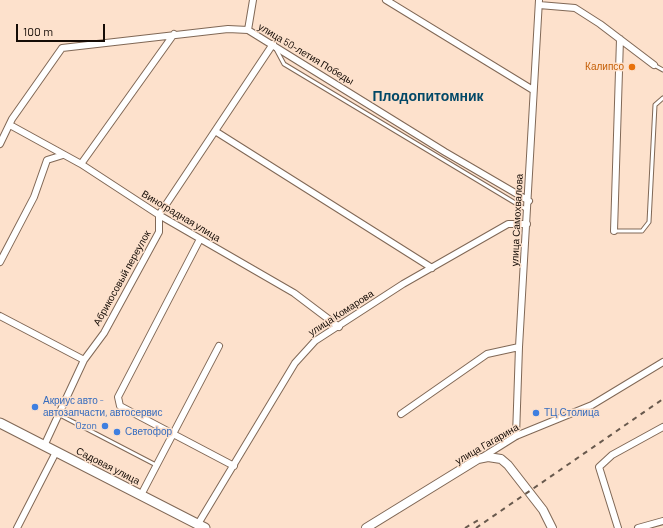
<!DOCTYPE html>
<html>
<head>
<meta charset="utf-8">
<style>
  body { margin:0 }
  #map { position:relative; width:663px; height:528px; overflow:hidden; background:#fde1cc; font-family:Barlow,sans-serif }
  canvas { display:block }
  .scale { position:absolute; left:16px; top:24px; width:89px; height:18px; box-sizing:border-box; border:2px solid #150c06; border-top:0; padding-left:5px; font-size:12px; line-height:14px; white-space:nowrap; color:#150c06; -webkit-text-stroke:3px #fde1cc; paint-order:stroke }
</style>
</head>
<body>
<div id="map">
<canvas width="663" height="528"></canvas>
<div class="scale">100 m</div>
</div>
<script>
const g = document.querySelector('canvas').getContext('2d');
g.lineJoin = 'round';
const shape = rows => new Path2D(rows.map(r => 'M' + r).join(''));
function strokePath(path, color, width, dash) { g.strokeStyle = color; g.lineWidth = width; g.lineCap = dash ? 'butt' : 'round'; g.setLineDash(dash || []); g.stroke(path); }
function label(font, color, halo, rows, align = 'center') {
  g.font = font + ' Barlow,sans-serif'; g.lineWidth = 3; g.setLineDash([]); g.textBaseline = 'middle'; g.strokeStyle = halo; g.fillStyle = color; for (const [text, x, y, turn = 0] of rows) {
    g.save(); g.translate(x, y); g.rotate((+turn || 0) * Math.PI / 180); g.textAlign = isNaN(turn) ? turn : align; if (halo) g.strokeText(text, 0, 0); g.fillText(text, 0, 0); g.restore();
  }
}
const service = shape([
  [276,49,284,64,527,210],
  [654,65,663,70],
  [614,231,642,231,649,222,655,105,663,98],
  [58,414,156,465]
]);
const minor = shape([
  [386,0,533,90],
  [539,5,575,8,600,24,654,65],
  [248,30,253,0],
  [10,125,81,164,159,215,294,293,339,327],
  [215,131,432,268],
  [0,144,12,119,62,48,228,29,248,30,445,152,529,201],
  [81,164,174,34],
  [614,231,620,39],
  [200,239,118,397,120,406,234,466],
  [0,262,34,197,47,160,63,155],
  [0,316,84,360],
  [401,414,487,354,519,347],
  [516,436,519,347,539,0],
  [44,446,84,360,104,333,159,232,159,215,273,44],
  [481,458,516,436,592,405,663,362],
  [141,495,219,346],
  [198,524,295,363,315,341,403,284,508,224,527,224],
  [17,528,56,452],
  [618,528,599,467,612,455,663,427],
  [638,528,663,521]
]);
const tertiary = shape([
  [366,528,478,459,488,457,501,459,508,465,543,510,552,528]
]);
const secondary = shape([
  [0,423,205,528]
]);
const rail = shape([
  [465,528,480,519],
  [476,528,663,399]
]);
const markers = [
  [632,67,4,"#e8710a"],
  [35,407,4,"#3f7fe0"],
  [536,413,4,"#3f7fe0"],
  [105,426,4,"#3f7fe0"],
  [117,432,4,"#3f7fe0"]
];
const streetNames = [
  ["улица 50-летия Победы",306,54,31],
  ["Виноградная улица",181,216,31],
  ["улица Самохвалова",517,220,-87],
  ["Абрикосовый переулок",122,278,-61],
  ["улица Комарова",341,313,-33],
  ["улица Гагарина",487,444,-30],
  ["Садовая улица",108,466,27]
];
const foodNames = [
  ["Калипсо",624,67]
];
const shopNames = [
  ["Акриус авто -",43,401],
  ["автозапчасти, автосервис",43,413],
  ["ТЦ Столица",544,413],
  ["Ozon",97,426,"right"],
  ["Светофор",125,432]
];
const districtNames = [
  ["Плодопитомник",428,96]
];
strokePath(service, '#806856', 5);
strokePath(minor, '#806856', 8);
strokePath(tertiary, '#806856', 10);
strokePath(secondary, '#806856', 11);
strokePath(service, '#fff', 3);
strokePath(minor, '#fff', 6);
strokePath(tertiary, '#fff', 8);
strokePath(secondary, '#fff', 9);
strokePath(rail, '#68594d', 2, [5, 5]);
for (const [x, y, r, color] of markers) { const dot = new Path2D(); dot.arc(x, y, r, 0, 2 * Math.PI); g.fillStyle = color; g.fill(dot); strokePath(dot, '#fde1cc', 1.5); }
label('10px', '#150c06', '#fde1cc', streetNames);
label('10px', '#c56008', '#fde1cc', foodNames, 'right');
label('10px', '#366cbe', '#fde1cc', shopNames, 'left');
label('bold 14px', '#024867', '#fde1cc', districtNames);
</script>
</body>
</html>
